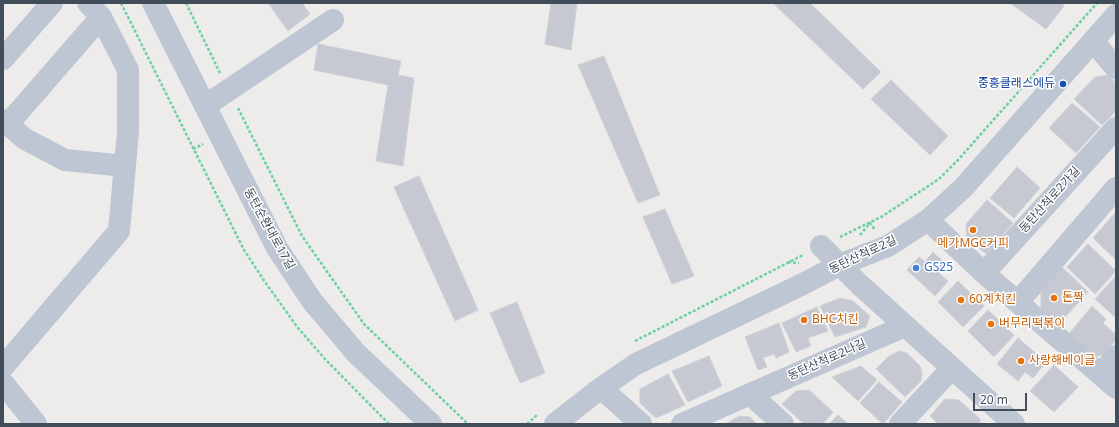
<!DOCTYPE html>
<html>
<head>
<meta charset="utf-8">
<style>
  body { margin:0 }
  #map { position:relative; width:1119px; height:427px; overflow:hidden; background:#eeebeb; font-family:"Noto Sans",sans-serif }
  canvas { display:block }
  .frame { position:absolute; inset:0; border:4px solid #424d5a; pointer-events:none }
  .scale { position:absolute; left:973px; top:393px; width:54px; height:18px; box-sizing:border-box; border:2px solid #424d5a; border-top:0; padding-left:5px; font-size:12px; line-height:14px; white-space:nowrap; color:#424d5a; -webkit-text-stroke:3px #fff; paint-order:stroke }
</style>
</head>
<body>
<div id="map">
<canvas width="1119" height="427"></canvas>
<div class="frame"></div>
<div class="scale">20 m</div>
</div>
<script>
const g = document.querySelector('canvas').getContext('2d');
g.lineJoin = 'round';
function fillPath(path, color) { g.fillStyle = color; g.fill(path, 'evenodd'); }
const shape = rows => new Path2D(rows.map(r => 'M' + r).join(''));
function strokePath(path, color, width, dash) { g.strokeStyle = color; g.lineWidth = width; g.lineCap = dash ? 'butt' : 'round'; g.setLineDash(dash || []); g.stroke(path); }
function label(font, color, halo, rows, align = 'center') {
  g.font = font + ' "Noto Sans","Noto Sans KR",sans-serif'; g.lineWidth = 3; g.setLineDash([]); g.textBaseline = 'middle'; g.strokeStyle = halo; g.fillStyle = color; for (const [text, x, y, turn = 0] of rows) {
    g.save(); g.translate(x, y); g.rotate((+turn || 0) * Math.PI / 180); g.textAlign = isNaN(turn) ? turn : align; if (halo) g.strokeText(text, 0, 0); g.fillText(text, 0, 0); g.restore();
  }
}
const building = shape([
  [268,3,302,3,310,14,288,31,268,3],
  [551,3,577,3,571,50,545,44,551,3],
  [773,3,810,3,881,72,863,89,773,3],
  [1010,3,1060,3,1064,6,1046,29,1010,3],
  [318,44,401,61,398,75,414,78,403,166,376,161,388,85,314,70,318,44],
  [604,56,660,195,638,203,578,65,604,56],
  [1108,75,1116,83,1116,111,1102,125,1074,99,1095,77,1108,75],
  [891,80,948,136,930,155,871,99,891,80],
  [1072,103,1100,127,1076,153,1049,128,1072,103],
  [1017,167,1040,188,1014,218,990,198,1017,167],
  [419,176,478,310,455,321,394,187,419,176],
  [987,200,1013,223,986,254,967,238,966,224,987,200],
  [665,209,694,276,672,284,643,217,665,209],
  [1116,212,1116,260,1093,238,1116,212],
  [1088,244,1116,271,1095,294,1067,267,1088,244],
  [933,252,947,265,939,273,948,281,935,296,907,270,919,257,925,262,933,252],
  [1061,266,1088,292,1058,325,1041,309,1041,289,1061,266],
  [1116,276,1116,318,1095,299,1116,276],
  [958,281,984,306,963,327,938,302,958,281],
  [840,298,853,301,870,316,866,327,835,337,820,306,840,298],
  [517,302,545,373,520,383,490,313,517,302],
  [1092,306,1106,319,1103,323,1116,335,1116,340,1103,355,1093,356,1068,335,1092,306],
  [817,307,828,331,808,338,811,346,796,352,782,323,817,307],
  [988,310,1014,335,994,357,968,331,988,310],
  [779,323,789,352,776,358,774,354,763,358,767,367,758,370,745,337,779,323],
  [1018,338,1046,362,1033,378,1025,372,1018,381,997,364,1018,338],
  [900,351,907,353,920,366,922,374,921,381,905,397,876,369,889,356,900,351],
  [709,356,722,386,688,402,672,371,709,356],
  [1054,365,1078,387,1054,412,1030,391,1054,365],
  [861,366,877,380,858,401,832,377,861,366],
  [668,374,685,405,656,418,640,403,640,389,668,374],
  [879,382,902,402,883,424,860,403,879,382],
  [809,390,833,412,823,424,804,424,782,404,796,391,809,390],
  [945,399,959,400,981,420,978,424,938,424,930,416,945,399],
  [838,415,848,424,829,424,838,415],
  [739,416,750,417,757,424,725,424,739,416]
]);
const path = shape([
  [121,3,244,250,265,282,298,328,325,359,389,424],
  [186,3,220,73],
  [238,108,302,236,364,324,468,424],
  [193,149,203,144],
  [860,235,870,223,875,230],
  [840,237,881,217,939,179,958,160,1097,3],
  [788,262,799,263],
  [635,341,803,255],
  [527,424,537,415]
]);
const minor = shape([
  [153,3,277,248,312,301,356,353,431,424],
  [1093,41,1116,68],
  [3,59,52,3],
  [205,106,333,20],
  [3,120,25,139,65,160,125,166],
  [8,124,101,17],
  [928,220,984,273,1116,388],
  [821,246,859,284,1014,424],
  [984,273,1116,128],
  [1018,302,1116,188],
  [3,367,119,231,128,132,128,70,101,17,88,3],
  [1101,374,1116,356],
  [3,383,36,424],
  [601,388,641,424],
  [750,394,783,424],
  [555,424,601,388,636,364,803,284,839,265,888,246,928,220,963,188,1116,15],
  [682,424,905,326],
  [900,424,952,368]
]);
const markers = [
  [1063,84,4,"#1a4fb4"],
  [973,230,4,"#e8710a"],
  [916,268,4,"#3f7fe0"],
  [1054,298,4,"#e8710a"],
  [961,300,4,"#e8710a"],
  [804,320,4,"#e8710a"],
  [991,324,4,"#e8710a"],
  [1021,361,4,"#e8710a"]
];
const transitNames = [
  ["중흥클래스에듀",1055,84]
];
const streetNames = [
  ["동탄산척로2가길",1050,200,-48],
  ["동탄순환대로17길",269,229,61],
  ["동탄산척로2길",863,255,-25],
  ["동탄산척로2나길",827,360,-24]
];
const foodNames = [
  ["메가MGC커피",973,244,"center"],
  ["돈짝",1062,298],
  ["60계치킨",969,300],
  ["BHC치킨",812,320],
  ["버무리떡볶이",999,324],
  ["사랑해베이글",1029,361]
];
const shopNames = [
  ["GS25",924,268]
];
fillPath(building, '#c6c9d2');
strokePath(building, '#ced0d8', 1);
strokePath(path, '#6ad1a6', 2.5, [3, 2]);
strokePath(minor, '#bdc6d2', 22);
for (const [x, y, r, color] of markers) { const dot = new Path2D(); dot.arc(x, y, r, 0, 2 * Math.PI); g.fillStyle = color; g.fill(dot); strokePath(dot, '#fff', 1.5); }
label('12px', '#164399', '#fff', transitNames, 'right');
label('12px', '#424d5a', '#fff', streetNames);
label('12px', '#c56008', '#fff', foodNames, 'left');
label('12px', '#366cbe', '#fff', shopNames, 'left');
</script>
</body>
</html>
